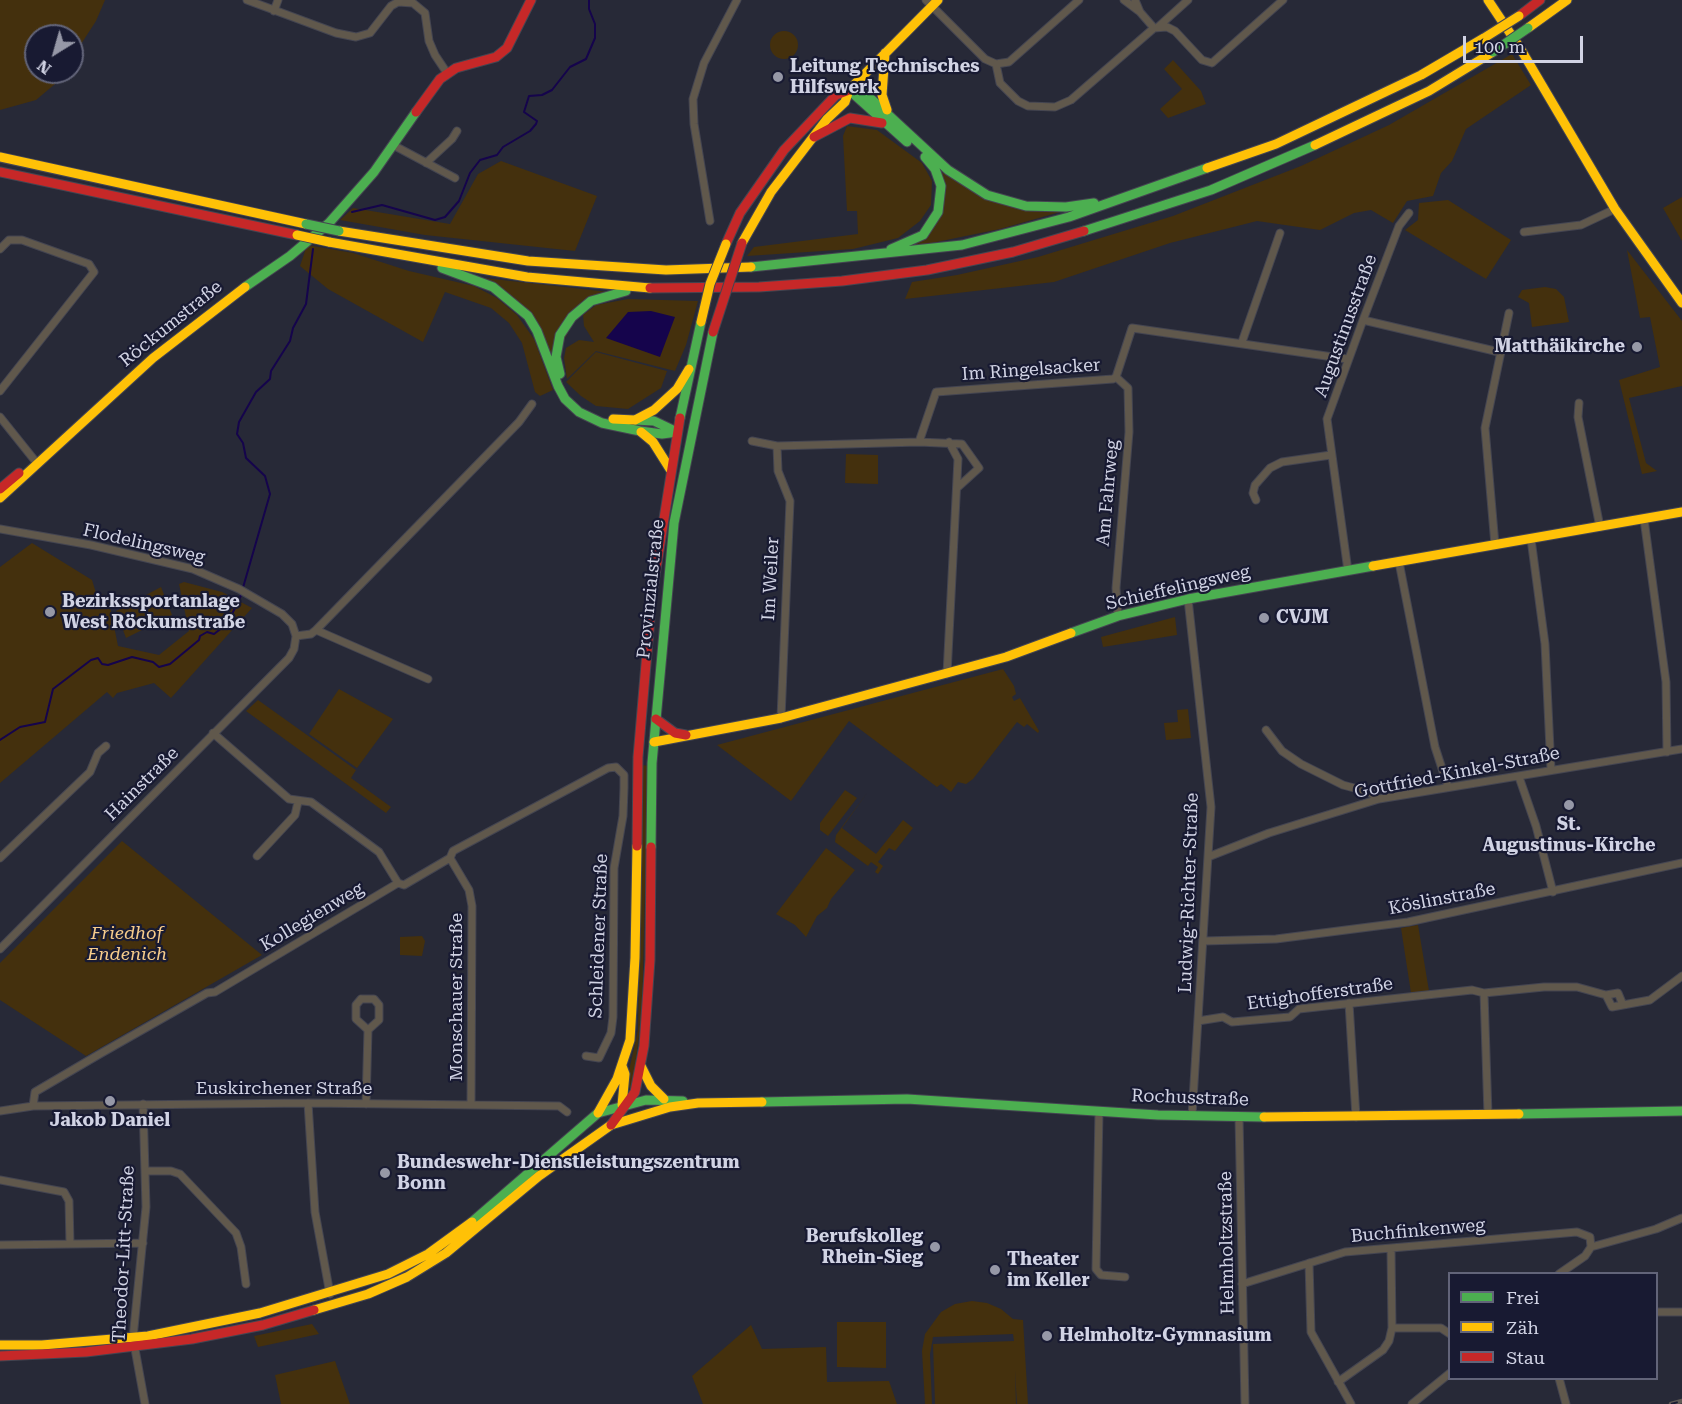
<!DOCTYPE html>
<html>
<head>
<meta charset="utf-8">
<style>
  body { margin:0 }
  #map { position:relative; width:1682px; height:1404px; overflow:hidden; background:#272937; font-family:"Roboto Serif",serif }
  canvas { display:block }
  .legend { position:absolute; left:1448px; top:1272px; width:210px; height:108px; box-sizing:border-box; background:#181a32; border:2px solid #626479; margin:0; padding:8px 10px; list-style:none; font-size:18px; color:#d1d3e4 }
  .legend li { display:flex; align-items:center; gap:12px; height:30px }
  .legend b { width:30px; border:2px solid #626479 }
  .north { position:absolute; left:24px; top:24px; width:60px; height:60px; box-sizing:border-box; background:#181a32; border:2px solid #626479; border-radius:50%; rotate:217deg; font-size:16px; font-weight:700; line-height:24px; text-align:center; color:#d1d3e4 }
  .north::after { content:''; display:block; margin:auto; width:21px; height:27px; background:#9698a7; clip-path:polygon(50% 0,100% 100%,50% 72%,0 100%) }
  .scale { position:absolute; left:1463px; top:36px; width:120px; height:27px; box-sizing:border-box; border:3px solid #d1d3e4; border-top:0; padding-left:8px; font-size:18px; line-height:21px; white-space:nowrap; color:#d1d3e4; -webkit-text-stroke:4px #181a32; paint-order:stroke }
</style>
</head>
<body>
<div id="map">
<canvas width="1682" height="1404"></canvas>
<ul class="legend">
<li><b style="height:8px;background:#4caf50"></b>Frei</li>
<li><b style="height:8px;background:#ffc107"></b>Zäh</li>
<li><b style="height:8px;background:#c62828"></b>Stau</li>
</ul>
<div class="north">N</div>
<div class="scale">100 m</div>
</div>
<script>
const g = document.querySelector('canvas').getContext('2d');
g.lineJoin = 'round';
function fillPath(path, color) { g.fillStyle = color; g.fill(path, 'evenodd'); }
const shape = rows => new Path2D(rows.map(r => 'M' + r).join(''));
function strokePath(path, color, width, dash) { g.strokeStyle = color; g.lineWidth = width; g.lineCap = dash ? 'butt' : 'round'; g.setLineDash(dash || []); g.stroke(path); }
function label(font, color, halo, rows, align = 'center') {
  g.font = font + ' "Roboto Serif",serif'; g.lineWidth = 4.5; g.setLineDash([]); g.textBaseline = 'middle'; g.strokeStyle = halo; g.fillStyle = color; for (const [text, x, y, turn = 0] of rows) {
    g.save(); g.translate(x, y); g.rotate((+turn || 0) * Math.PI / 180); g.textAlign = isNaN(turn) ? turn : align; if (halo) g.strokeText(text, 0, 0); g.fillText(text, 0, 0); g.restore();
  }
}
const green = shape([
  [0,0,105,0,96,21,72,58,72,36,36,36,36,72,63,72,55,84,36,100,0,110],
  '770 45a14 14 0 1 1 28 0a14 14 0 1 1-28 0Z',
  [1512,54,1531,85,1466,129,1452,161,1441,173,1433,196,1407,201,1393,223,1371,210,1354,213,1320,230,1257,221,1170,243,1054,282,905,299,912,282,957,275,1038,257,1173,216,1301,166,1389,125],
  [1173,60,1201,91,1206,104,1168,118,1160,109,1182,89,1164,69],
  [847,126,877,130,922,163,932,181,931,205,920,221,898,238,853,249,747,256,754,247,858,234,857,211,847,211,843,136],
  [501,161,597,196,575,251,425,235,340,220,353,208,450,224,478,174],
  [938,170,969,189,1060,212,1000,229,912,247,932,230],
  [1682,197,1682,241,1663,208],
  [1448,200,1511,240,1486,279,1405,230,1418,220,1419,203],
  [307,245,353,253,409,271,474,286,497,298,517,315,534,339,553,390,540,396,535,392,522,343,509,323,491,308,445,292,423,342,328,289,300,266],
  [1627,250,1682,321,1682,386,1629,398,1646,463,1657,471,1642,474,1619,380,1660,367,1650,317,1640,318],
  [484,278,609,292,585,301,554,359,545,341],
  [1545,287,1556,289,1564,297,1569,322,1532,327,1529,303,1518,297,1522,290],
  [628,299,698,301,686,345,675,371,596,351,567,379,564,358,566,348,579,340,594,342,584,326,583,315,596,305],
  [596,352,667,371,661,388,628,409,596,406,581,396,566,382],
  [846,454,878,455,878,484,845,483],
  [32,543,92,580,96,593,108,596,118,646,159,655,189,631,179,584,184,582,222,592,252,608,171,698,154,683,117,693,113,698,107,692,0,783,0,567],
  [161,587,172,615,126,638,116,611],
  [1175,617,1177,635,1103,647,1101,637],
  [1003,669,1014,686,1016,694,1012,697,1014,701,1020,698,1039,731,1038,733,1027,724,1024,727,1017,722,973,779,966,784,958,782,951,792,941,784,937,787,849,721,791,801,717,745],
  [339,689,393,719,357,768,309,734],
  [258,700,356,770,351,778,391,807,386,813,246,711],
  [1188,709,1191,738,1166,740,1164,723,1178,722,1177,710],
  [643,765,648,766,642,1015,632,1087,625,1089,638,1030],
  [845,790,857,798,828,836,820,830,820,823],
  [867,793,842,828,876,854,903,820,913,828,895,851,889,848,878,862,883,866,878,874,875,872,878,867,871,862,868,866,835,842,836,835],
  [122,841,262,955,86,1056,0,1000,0,963],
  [826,848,855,870,831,899,827,908,817,916,806,937,795,925,776,914],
  [1418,925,1429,991,1411,993,1401,928],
  [422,936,425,941,422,956,400,955,400,937],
  [972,1301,987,1303,1001,1309,1013,1319,1023,1320,1028,1404,1017,1404,1015,1370,1016,1404,935,1404,933,1344,1014,1341,1013,1334,933,1337,930,1354,932,1404,925,1404,922,1351,925,1334,941,1312,955,1304],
  [837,1322,886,1322,886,1368,837,1367],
  [312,1324,319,1334,258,1347,254,1336],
  [751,1325,762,1349,826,1347,827,1382,889,1381,897,1404,703,1404,692,1376],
  [335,1361,350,1404,281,1404,275,1375]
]);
const water = shape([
  [651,311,675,317,660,357,606,338,628,312]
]);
const stream = shape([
  [352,212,382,205,435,220,445,217,459,201,470,173,480,160,497,155,503,147,530,131,536,124,537,121,524,112,529,96,542,95,552,90,570,67,586,59,595,38,595,24,589,9,589,0],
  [0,740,20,727,45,722,53,689,91,660,98,658,102,664,108,665,132,657,153,662,159,667,170,664,199,640,200,636,207,632,214,634,227,624,240,598,270,494,265,476,246,458,243,443,237,434,239,422,256,392,270,379,271,371,290,341,293,328,306,304,313,249]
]);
const street = shape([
  [247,0,336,33,356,37,370,33,391,6,398,2,413,3,425,13,429,41,435,55,447,73],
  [926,0,985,59,996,64,1009,62,1079,0],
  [1124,0,1140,12,1154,28],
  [1135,0,1140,12],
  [274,11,278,0],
  [1158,27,1188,0],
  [996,64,1000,83,1018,101,1028,106,1055,107,1071,100,1154,28,1167,27,1175,31,1202,60,1212,63,1283,0],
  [393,145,455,178],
  [426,163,452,139,457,131],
  [710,221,694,124,693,99,704,63,737,0],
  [1524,232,1581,225,1615,209],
  [0,249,9,240,22,240,89,264,94,272,0,391],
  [1363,320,1499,352],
  [1242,342,1280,233],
  [1116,377,1128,388,1129,432,1116,588,1118,616],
  [1579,403,1578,417,1600,527],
  [0,417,36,462],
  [752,441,777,446,919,442,936,392,1113,379,1116,377,1132,328,1347,359],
  [919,442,962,444,979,468,957,488],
  [777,446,778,471,790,501,781,718],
  [1256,500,1253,493,1255,485,1270,468,1282,462,1331,455],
  [1644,519,1666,682,1667,752],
  [0,529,91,545,193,569,239,589,282,614,292,624,296,636,294,649,289,658,0,949],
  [1531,539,1545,644,1551,770],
  [1495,545,1485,428,1509,313],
  [1399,562,1435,747,1448,787],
  [1348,571,1327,419,1363,320,1399,226,1409,213],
  [1188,599,1211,807,1192,1116],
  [316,630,428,679],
  [296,636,311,634,316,630,519,422,532,404],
  [947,674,958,459,949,442],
  [1266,730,1282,751,1301,764,1343,785,1369,792,1379,799],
  [213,733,289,799,311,802,379,852,398,883],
  [1519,777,1536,826,1553,892],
  [257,856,295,815,298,802],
  [1208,857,1269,833,1379,799,1682,749],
  [0,858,90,772,98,753,106,746],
  [450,858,469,890,472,906,471,1105],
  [1204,941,1276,939,1408,922,1682,863],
  [1484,993,1488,1115],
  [1606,995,1618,993,1623,1005],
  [361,999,374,999,379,1005,379,1020,368,1030,356,1019,356,1005,361,999],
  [1349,1003,1356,1117],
  [1198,1021,1223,1017,1232,1022,1290,1017,1299,1009,1472,990,1484,993,1544,987,1577,987,1606,995,1612,1007,1650,1000,1682,976],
  [308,1103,315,1212,330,1294],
  [143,1104,146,1207,133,1338,145,1404],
  [366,1104,368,1030],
  [33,1106,35,1092,98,1055,207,993,215,992,398,883,404,885,450,858,453,851,608,768,616,767,624,775,624,788,623,816,614,868,613,1017,611,1033,599,1058,586,1056],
  [0,1111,33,1106,308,1103,559,1106,567,1112],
  [1099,1111,1096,1269,1101,1275,1125,1277],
  [1239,1117,1245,1404],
  [145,1171,171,1171,180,1174,236,1233,241,1247,246,1284],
  [0,1180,64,1192,69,1201,70,1244],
  [0,1245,143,1243],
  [1591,1247,1656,1229,1682,1218],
  [1309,1263,1311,1332,1351,1404],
  [1559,1274,1585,1256,1591,1247],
  [1242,1284,1345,1252,1577,1232,1590,1237,1591,1247],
  [1656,1312,1682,1312],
  [1392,1328,1441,1328,1450,1334],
  [1559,1378,1566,1404],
  [1338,1382,1383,1350,1389,1341,1392,1328,1391,1249],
  [1412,1404,1450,1373]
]);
const fast = shape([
  [855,84,948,170,987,195,1026,206,1066,207,1094,203],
  [849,90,907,142],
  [1084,231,1211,190,1315,145],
  [891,249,923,235,938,212,941,186,935,169,925,157],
  [751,267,962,245,1069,217,1207,168],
  [442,268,493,287,528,316,537,331,558,386,565,399,579,412,602,423,640,431,662,434,677,432],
  [245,287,290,256,329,223,374,172,416,112],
  [560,374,556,357,560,335,572,317,591,301,626,291],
  [680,418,701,322],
  [635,420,654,421,677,432],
  [1071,633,1118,616,1188,599,1373,566],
  [651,847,652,763,674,523,713,332],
  [762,1102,907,1099,1158,1115,1264,1117],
  [1519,1114,1682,1111],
  [472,1222,598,1113,646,1100,683,1101]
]);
const slow = shape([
  [1488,0,1520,48,1615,209,1682,303],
  [1528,28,1567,0],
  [885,53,882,95,887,110],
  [1315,145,1429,91,1493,52],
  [0,157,306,224],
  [1207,168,1276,144,1421,75,1484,38],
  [339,231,528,261,666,270,751,267],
  [329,242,527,277,650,288],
  [742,243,771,192,827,119,845,102,849,90,938,0],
  [613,419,635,420,654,410,677,389,689,369],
  [641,432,653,442,670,469],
  [0,498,153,358,245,287],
  [1373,566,1682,512],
  [654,742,781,718,1006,657,1071,633],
  [622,1066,625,1074,622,1105],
  [641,1066,651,1086,664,1099],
  [598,1113,617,1079,630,1040,635,958,637,846],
  [1264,1117,1519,1114],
  [314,1310,368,1294,407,1277,446,1253,539,1176,611,1125,670,1107,698,1103,762,1102],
  [0,1345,42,1345,148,1336,260,1313,388,1274,428,1254,472,1222]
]);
const jam = shape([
  [1519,16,1540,0],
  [416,112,440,79,456,68,496,57,507,48,531,0],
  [814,137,850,118,882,123],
  [0,172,297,235],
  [726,244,740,213,784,150,836,95,849,90],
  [650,288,759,287,842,281,927,270,1013,252,1084,231],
  [0,489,19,473],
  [656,719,675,733,686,735],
  [637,846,638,757,652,594,680,418],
  [611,1125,635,1092,644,1046,650,960,651,847],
  [0,1356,86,1352,192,1339,263,1325,314,1310]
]);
const rail = shape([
  [1671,1404,1682,1401]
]);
const fastBridge = shape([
  [1493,52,1528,28],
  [306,224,339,231]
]);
const slowBridge = shape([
  [1484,38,1519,16],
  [297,235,329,242],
  [701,322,710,284,726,244]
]);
const jamBridge = shape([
  [713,332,742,243]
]);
const markers = [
  [778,77,6,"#9698a7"],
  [1637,347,6,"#9698a7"],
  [50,612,6,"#9698a7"],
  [1264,618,6,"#9698a7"],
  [1569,805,6,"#9698a7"],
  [110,1101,6,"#9698a7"],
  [385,1173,6,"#9698a7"],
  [935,1247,6,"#9698a7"],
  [995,1270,6,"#9698a7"],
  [1047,1336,6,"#9698a7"]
];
const poiNames = [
  ["Leitung Technisches",790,67],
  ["Hilfswerk",790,88],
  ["Matthäikirche",1625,347,"right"],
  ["Bezirkssportanlage",62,602],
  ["West Röckumstraße",62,623],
  ["CVJM",1276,618],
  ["St.",1569,825,"center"],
  ["Augustinus-Kirche",1569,846,"center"],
  ["Jakob Daniel",110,1121,"center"],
  ["Bundeswehr-Dienstleistungszentrum",397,1163],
  ["Bonn",397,1184],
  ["Berufskolleg",923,1237,"right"],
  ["Rhein-Sieg",923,1258,"right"],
  ["Theater",1007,1260],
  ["im Keller",1007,1281],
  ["Helmholtz-Gymnasium",1059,1336]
];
const streetNames = [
  ["Röckumstraße",171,324,-39],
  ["Augustinusstraße",1346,326,-70],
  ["Im Ringelsacker",1031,370,-4],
  ["Am Fahrweg",1108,493,-85],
  ["Flodelingsweg",144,544,13],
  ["Im Weiler",771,579,-87],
  ["Schieffelingsweg",1178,588,-13],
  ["Provinzialstraße",651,589,-84],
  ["Gottfried-Kinkel-Straße",1457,773,-11],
  ["Hainstraße",142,784,-45],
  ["Ludwig-Richter-Straße",1189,893,-88],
  ["Köslinstraße",1442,899,-11],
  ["Kollegienweg",312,917,-31],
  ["Schleidener Straße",599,936,-88],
  ["Ettighofferstraße",1320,994,-8],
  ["Monschauer Straße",457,997,-90],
  ["Euskirchener Straße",284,1089],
  ["Rochusstraße",1190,1098,2],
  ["Buchfinkenweg",1418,1231,-5],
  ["Helmholtzstraße",1227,1243,-91],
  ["Theodor-Litt-Straße",124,1254,-87]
];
const parkNames = [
  ["Friedhof",127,934],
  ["Endenich",127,955]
];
fillPath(green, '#44300d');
fillPath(water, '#15044c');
strokePath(stream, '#15044c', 2);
strokePath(street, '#444551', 9);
strokePath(fast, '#444551', 11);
strokePath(slow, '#444551', 11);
strokePath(jam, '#444551', 11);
strokePath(street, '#60584c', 7);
strokePath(fast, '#4caf50', 9);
strokePath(slow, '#ffc107', 9);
strokePath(jam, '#c62828', 9);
strokePath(rail, '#5f5954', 4.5);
strokePath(rail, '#181a32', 2, [7]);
strokePath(fastBridge, '#444551', 11, []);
strokePath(slowBridge, '#444551', 11, []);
strokePath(jamBridge, '#444551', 11, []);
strokePath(fastBridge, '#4caf50', 9);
strokePath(slowBridge, '#ffc107', 9);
strokePath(jamBridge, '#c62828', 9);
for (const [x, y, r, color] of markers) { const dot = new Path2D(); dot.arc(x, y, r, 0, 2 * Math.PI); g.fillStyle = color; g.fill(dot); strokePath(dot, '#181a32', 2); }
label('bold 18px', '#d1d3e4', '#181a32', poiNames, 'left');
label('18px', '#d1d3e4', '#181a32', streetNames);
label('italic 18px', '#f7cc8b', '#181a32', parkNames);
</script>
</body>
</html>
